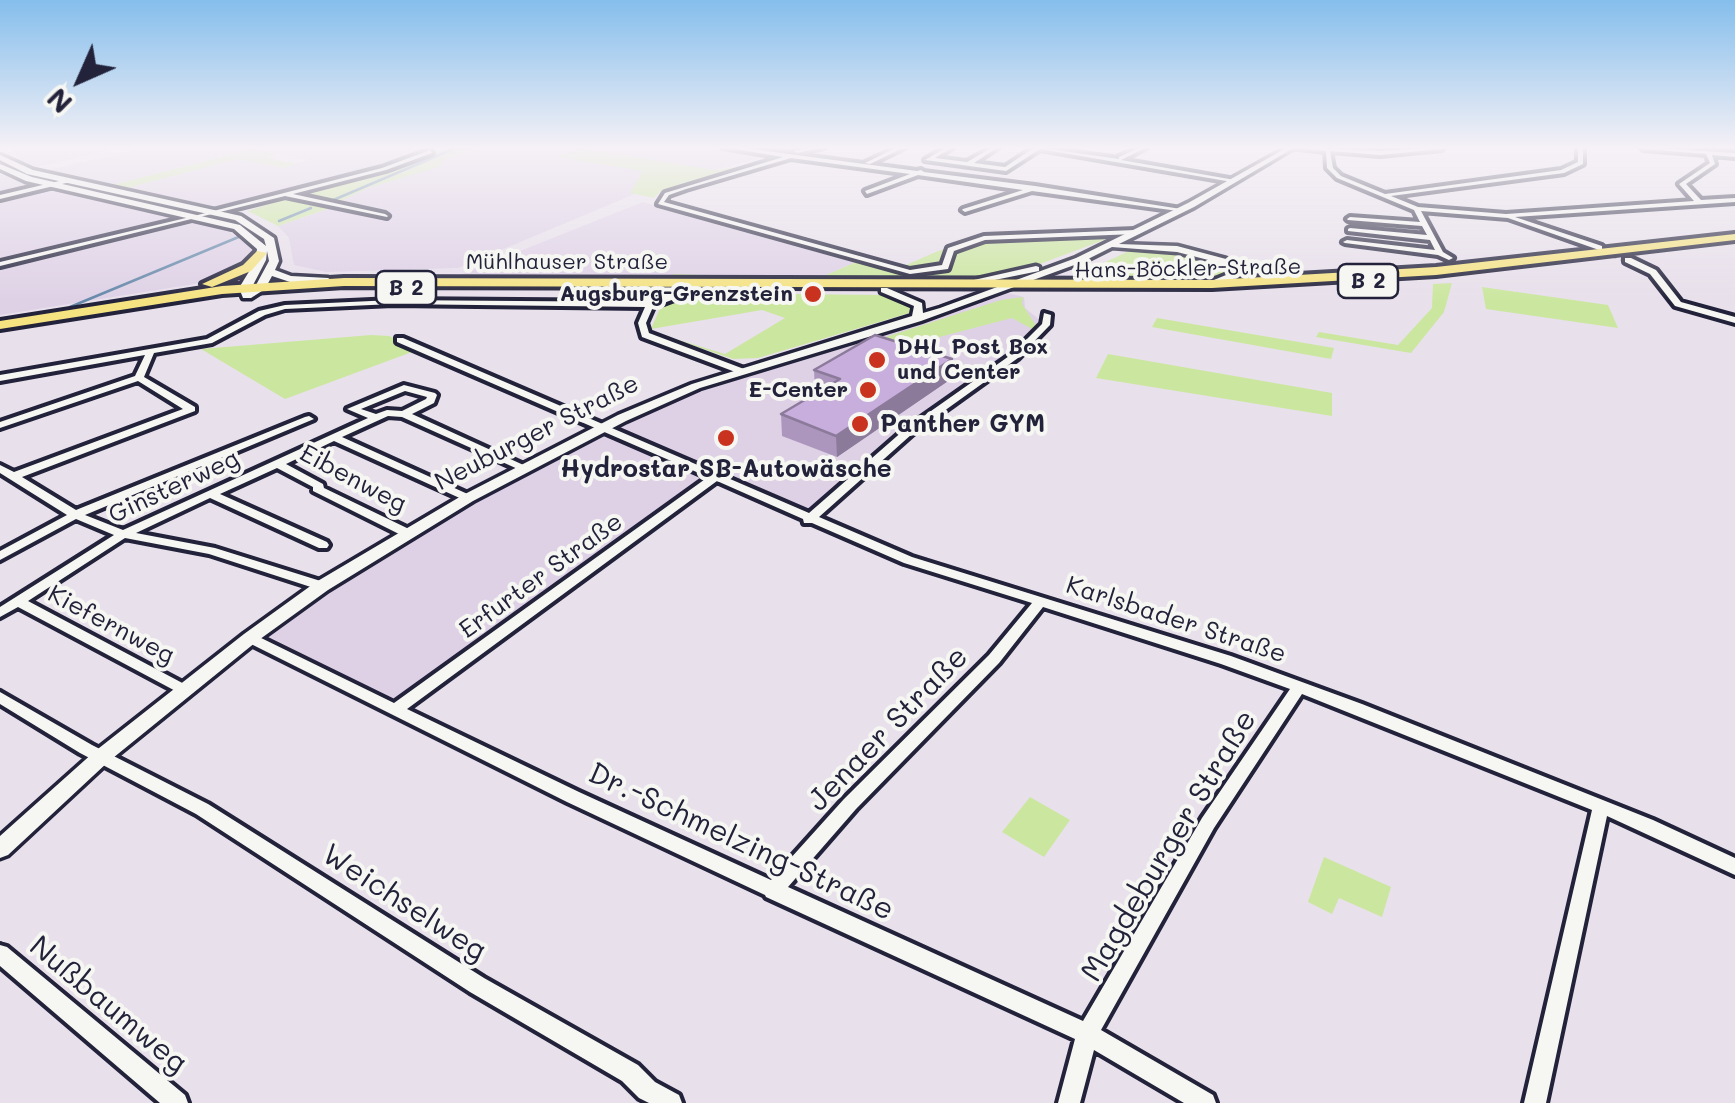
<!DOCTYPE html>
<html>
<head>
<meta charset="utf-8">
<style>
  body { margin:0 }
  #map { position:relative; width:1735px; height:1103px; overflow:hidden; background:#e8e0eb; font-family:Mali,sans-serif }
  canvas { display:block }
  .north { position:absolute; left:30px; top:30px; width:100px; height:100px; -webkit-text-stroke:8px #f6f6f2; paint-order:stroke; rotate:225deg; font-size:28px; font-weight:700; line-height:40px; text-align:center; color:#22223b }
  .north::after { content:''; display:block; margin:auto; width:35px; height:45px; background:#22223b; clip-path:polygon(50% 0,100% 100%,50% 72%,0 100%) }
</style>
</head>
<body>
<div id="map">
<canvas width="1735" height="1103"></canvas>
<div class="north">N</div>
</div>
<script>
const g = document.querySelector('canvas').getContext('2d');
g.lineJoin = 'round';
function fillPath(path, color) { g.fillStyle = color; g.fill(path, 'evenodd'); }
const shape = rows => new Path2D(rows.map(r => 'M' + r).join(''));
function strokePath(path, color, width, dash) { g.strokeStyle = color; g.lineWidth = width; g.lineCap = dash ? 'butt' : 'round'; g.setLineDash(dash || []); g.stroke(path); }
function label(font, color, halo, rows, align = 'center') {
  g.font = font + ' Mali,sans-serif'; g.lineWidth = 8; g.setLineDash([]); g.textBaseline = 'middle'; g.strokeStyle = halo; g.fillStyle = color; for (const [text, x, y, turn = 0] of rows) {
    g.save(); g.translate(x, y); g.rotate((+turn || 0) * Math.PI / 180); g.textAlign = isNaN(turn) ? turn : align; if (halo) g.strokeText(text, 0, 0); g.fillText(text, 0, 0); g.restore();
  }
}
const built = shape([
  [12,147,126,147,36,167,18,159],
  [149,147,426,147,429,149,386,167,222,208,127,188,238,159,283,168,307,160,251,149,112,185,47,170],
  [469,147,803,147,714,170,697,168,458,268,326,272,294,265,289,238,278,226,328,209,318,205],
  [0,175,181,215,183,217,0,261],
  [643,202,663,208,856,262,817,279,460,275],
  [201,221,227,230,245,243,253,252,248,262,207,282,0,315,0,269],
  [999,291,1024,297,1025,308,1046,325,1015,356,908,432,808,520,714,478,395,710,250,638,407,533,662,400]
]);
const green = shape([
  [451,147,479,147,441,162,442,166,368,188,339,202,291,193,387,169],
  [571,147,576,147,714,170,752,165,661,191,654,198,630,193,643,171,557,157,580,149],
  [252,149,278,154,268,158,297,164,283,168,238,159,127,188,112,185],
  [285,199,293,200,330,208,278,226,248,211],
  [1102,234,1107,238,1104,240,1037,265,970,279,946,281,689,278,679,277,672,274,817,279,856,262,901,272,904,266,938,251,985,239],
  [1135,248,1164,249,1217,261,1227,272,1211,278,1129,278,1093,268],
  [1452,283,1444,312,1411,353,1316,337,1319,332,1398,345,1432,308,1433,284],
  [1482,287,1608,305,1618,328,1486,309],
  [694,293,882,295,915,304,913,312,758,358,733,359,662,335,725,354,785,318,762,310,651,329,663,301],
  [1023,297,1022,304,1037,327,1034,330,1012,318,909,345,870,342,1001,300],
  [1157,318,1334,348,1331,359,1152,327],
  [371,335,389,336,420,349,285,399,201,349],
  [1108,354,1332,393,1332,416,1096,378],
  [1030,797,1070,820,1044,857,1002,832],
  [1324,857,1391,887,1382,917,1339,898,1332,914,1308,902]
]);
const stream = shape([
  [331,201,458,147],
  [279,221,311,208],
  [70,307,241,236]
]);
const minorTunnel = shape([
  [1599,248,1628,260]
]);
const minor = shape([
  [723,147,736,147,917,171,921,170,924,172,1035,186,1181,209,1178,211,1032,191,965,212,962,210,963,209,1023,190,918,175,867,194,865,191,910,174,791,158,686,189,669,195,664,202,910,270,942,265,948,248,984,236,1135,230,1138,232,1135,234,985,240,954,251,948,269,910,274,658,204,665,193,783,157,723,147],
  [813,147,824,147,797,153,794,151,813,147],
  [898,147,905,147,870,164,865,163,898,147],
  [947,147,953,147,935,158,967,162,993,147,998,147,974,163,1005,167,1035,147,1119,159,1119,157,1141,147,1147,147,1121,160,1235,180,1232,182,1040,149,1006,171,925,160,947,147],
  [1288,147,1380,151,1444,147,1442,149,1380,155,1330,151,1333,168,1341,176,1385,194,1561,170,1578,162,1578,147,1583,147,1583,164,1564,173,1391,196,1418,207,1506,214,1694,201,1679,184,1710,163,1706,154,1643,149,1641,147,1735,153,1735,157,1712,155,1715,164,1686,184,1701,200,1735,198,1735,202,1515,217,1602,246,1602,250,1599,250,1508,218,1421,211,1443,252,1453,258,1449,260,1438,255,1345,243,1343,242,1347,240,1435,250,1430,240,1348,231,1348,229,1350,228,1427,235,1422,226,1348,220,1347,219,1350,217,1420,222,1414,210,1337,178,1327,168,1326,151,1288,147],
  [430,150,432,153,386,170,293,194,385,214,388,216,387,217,285,196,0,266,0,262,186,218,382,168,430,150],
  [68,179,70,182,0,199,0,195,68,179],
  [1625,258,1631,258,1656,270,1681,302,1735,317,1735,323,1675,306,1650,274,1625,262,1625,258],
  [625,288,648,293,652,301,687,288,693,288,693,292,653,307,646,323,649,333,744,369,744,373,738,373,642,337,638,323,645,307,393,304,285,309,265,315,212,343,154,353,144,377,195,407,195,411,22,477,76,510,305,417,309,416,314,419,85,515,123,530,368,418,347,409,404,385,435,393,437,395,434,403,412,414,530,468,528,470,520,470,402,417,388,416,342,437,472,496,474,498,472,500,464,500,334,441,286,464,323,484,324,488,411,530,413,533,411,536,403,536,313,491,313,487,277,468,220,494,327,542,329,545,327,548,319,548,210,498,136,533,215,548,327,583,329,586,327,589,317,589,209,554,125,538,28,601,188,686,190,690,188,694,183,695,18,607,0,617,0,607,114,535,76,519,0,560,0,551,67,515,0,473,0,465,14,472,183,409,138,381,0,428,0,422,135,376,145,355,0,381,0,375,207,339,259,311,285,305,393,300,645,302,642,297,625,292,625,288],
  [405,391,427,397,426,399,402,411,387,410,376,414,361,409,405,391],
  [1044,313,1051,315,1050,325,1018,358,912,434,819,517,912,557,1231,656,1362,704,1653,820,1735,858,1735,875,1607,816,1546,1103,1524,1103,1592,810,1302,694,1214,828,1101,1030,1213,1095,1216,1103,1184,1103,1094,1050,1080,1103,1058,1103,1075,1039,766,897,765,895,567,802,245,641,243,638,245,635,250,633,255,635,394,703,708,477,397,342,397,338,403,338,809,513,904,430,1012,354,1042,324,1044,313],
  [717,481,803,519,804,523,812,523,904,563,1032,603,989,655,844,799,771,880,579,792,407,709,717,481],
  [1043,607,1221,664,1290,689,1202,818,1083,1021,788,887,856,809,999,663,1043,607],
  [0,692,92,745,208,804,484,978,638,1065,655,1082,679,1095,682,1103,649,1103,639,1098,622,1081,470,992,196,814,80,753,0,704,0,692],
  [0,945,7,947,185,1095,188,1103,160,1103,0,966,0,945]
]);
const tertiary = shape([
  [1288,147,1295,147,1194,207,1119,244,1177,246,1226,259,1239,269,1233,279,1209,286,1209,282,1226,275,1229,270,1220,263,1177,252,1112,247,1084,261,1093,272,1125,280,1125,284,1087,276,1077,264,921,321,700,388,626,421,473,501,328,590,256,642,108,762,8,855,0,858,0,836,94,752,244,634,316,582,463,495,618,415,692,384,912,316,914,306,881,292,881,288,887,288,922,303,923,313,940,308,1076,258,1188,203,1288,147],
  [1036,266,1039,267,1039,271,970,285,965,282,1036,266]
]);
const secondary = shape([
  [0,155,33,170,241,216,274,238,279,261,275,270,291,276,328,278,333,281,328,284,290,282,272,276,265,289,251,298,243,298,239,288,256,260,257,249,234,229,26,181,0,169,0,164,32,177,240,225,266,246,264,239,235,220,27,174,0,160,0,155],
  [267,251,269,261,256,285,251,289,266,260,267,251]
]);
const primary = shape([
  [1735,234,1735,240,1436,275,1212,288,344,286,222,294,0,329,0,321,222,286,344,278,1212,280,1436,267,1735,234],
  [257,251,267,253,251,271,212,287,202,284,243,265,257,251]
]);
const wall = shape([
  [814,370,951,379,837,457,782,436,781,414,818,392,815,390]
]);
const shadedWall = shape([
  [952,359,951,379,837,457,836,436]
]);
const building = shape([
  [875,335,952,359,836,436,781,414,840,379,814,370,875,335]
]);
const markers = [
  [813,294,10,"#c8321e"],
  [877,360,10,"#c8321e"],
  [868,390,10,"#c8321e"],
  [860,424,10,"#c8321e"],
  [726,438,10,"#c8321e"]
];
const farStreetnames = [
  ["Mühlhauser Straße",567,262],
  ["Hans-Böckler-Straße",1188,269,-1]
];
const shields = [
  [1368,281,60],
  [406,288,60]
];
const shieldNames = [
  ["B 2",1368,281],
  ["B 2",406,288]
];
const farPoinames = [
  ["Augsburg-Grenzstein",793,294],
  ["DHL Post Box",897,347,"left"],
  ["und Center",897,372,"left"],
  ["E-Center",848,390]
];
const poiNames = [
  ["Panther GYM",880,424],
  ["Hydrostar SB-Autowäsche",726,469,"center"]
];
const streetNames = [
  ["Neuburger Straße",537,433,-27],
  ["Eibenweg",353,479,28],
  ["Ginsterweg",174,487,-25],
  ["Erfurter Straße",541,576,-36],
  ["Karlsbader Straße",1176,620,18],
  ["Kiefernweg",111,625,28]
];
const nearStreetnames = [
  ["Jenaer Straße",888,729,-46],
  ["Dr.-Schmelzing-Straße",741,842,25],
  ["Magdeburger Straße",1169,846,-59],
  ["Weichselweg",404,903,33],
  ["Nußbaumweg",108,1005,40]
];
fillPath(built, '#ded1e6');
fillPath(green, '#cbe79f');
strokePath(stream, '#6588a9', 2.5);
strokePath(minorTunnel, '#c0bac8', 8, [8, 4]);
strokePath(minor, '#22223b', 8);
strokePath(tertiary, '#22223b', 7);
strokePath(secondary, '#22223b', 7);
strokePath(primary, '#22223b', 8);
fillPath(minor, '#f6f6f2');
fillPath(tertiary, '#f6f6f2');
fillPath(secondary, '#f6f6f2');
fillPath(primary, '#f5e382');
fillPath(wall, '#ac96bd');
fillPath(shadedWall, '#8c7a9a');
fillPath(building, '#c8aedc');
strokePath(building, '#8c7a9a', 2.5);
const sky = g.createLinearGradient(0, 0, 0, 301);
sky.addColorStop(0, '#85beec');
sky.addColorStop(0.49, '#f5f1f6');
sky.addColorStop(1, '#f5f1f600');
g.fillStyle = sky;
g.fillRect(0, 0, 1735, 301);
for (const [x, y, r, color] of markers) { const dot = new Path2D(); dot.arc(x, y, r, 0, 2 * Math.PI); g.fillStyle = color; g.fill(dot); strokePath(dot, '#f6f6f2', 4); }
label('22px', '#22223b', '#f6f6f2', farStreetnames);
for (const [x, y, w] of shields) { const box = new Path2D(); box.roundRect(x - w / 2, y - 17, w, 34, 8); g.fillStyle = '#f6f6f2'; g.fill(box); strokePath(box, '#22223b', 2.5); }
label('bold 22px', '#22223b', null, shieldNames);
label('bold 22px', '#22223b', '#f6f6f2', farPoinames, 'right');
label('bold 25px', '#22223b', '#f6f6f2', poiNames, 'left');
label('25px', '#22223b', '#f6f6f2', streetNames);
label('30px', '#22223b', '#f6f6f2', nearStreetnames);
</script>
</body>
</html>
